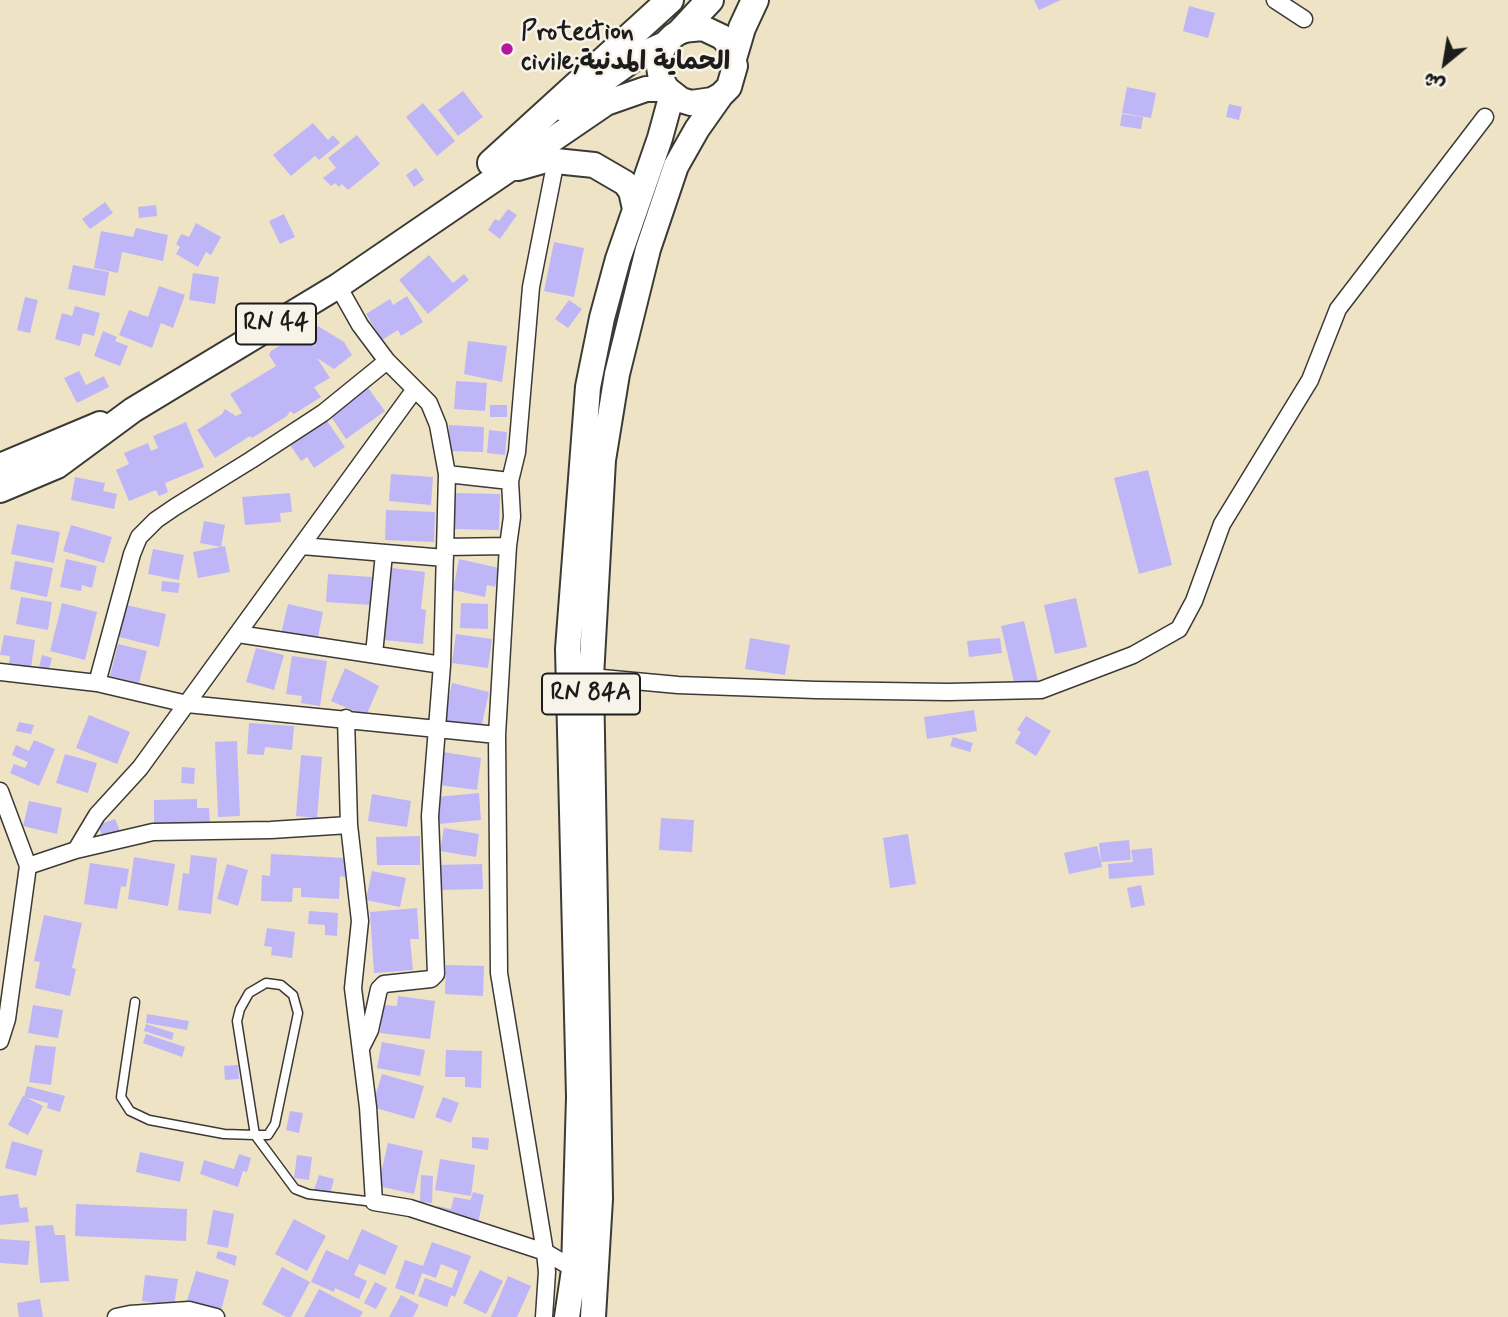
<!DOCTYPE html>
<html>
<head>
<meta charset="utf-8">
<style>
  body { margin:0 }
  #map { position:relative; width:1508px; height:1317px; overflow:hidden; background:#efe3c5; font-family:Mynerve,"Playpen Sans Arabic",sans-serif }
  canvas { display:block }
  .north { position:absolute; left:1410px; top:28px; width:70px; height:70px; -webkit-text-stroke:5px #f7f3e8; paint-order:stroke; rotate:210deg; font-size:19px; font-weight:700; line-height:28px; text-align:center; color:#1c1c1c }
  .north::after { content:''; display:block; margin:auto; width:24px; height:32px; background:#1c1c1c; clip-path:polygon(50% 0,100% 100%,50% 72%,0 100%) }
</style>
</head>
<body>
<div id="map">
<canvas width="1508" height="1317"></canvas>
<div class="north">ش</div>
</div>
<script>
const g = document.querySelector('canvas').getContext('2d');
g.lineJoin = 'round';
function fillPath(path, color) { g.fillStyle = color; g.fill(path, 'evenodd'); }
const shape = rows => new Path2D(rows.map(r => 'M' + r).join(''));
function strokePath(path, color, width, dash) { g.strokeStyle = color; g.lineWidth = width; g.lineCap = dash ? 'butt' : 'round'; g.setLineDash(dash || []); g.stroke(path); }
function label(font, color, halo, rows, align = 'center') {
  g.font = font + ' Mynerve,"Playpen Sans Arabic",sans-serif'; g.lineWidth = 5; g.setLineDash([]); g.textBaseline = 'middle'; g.strokeStyle = halo; g.fillStyle = color; for (const [text, x, y, turn = 0] of rows) {
    g.save(); g.translate(x, y); g.rotate((+turn || 0) * Math.PI / 180); g.textAlign = isNaN(turn) ? turn : align; if (halo) g.strokeText(text, 0, 0); g.fillText(text, 0, 0); g.restore();
  }
}
const building = shape([
  [1034,0,1061,0,1039,10],
  [1189,6,1215,13,1208,38,1183,31],
  [1127,87,1156,93,1151,118,1122,113],
  [463,91,483,117,458,136,438,110],
  [423,103,455,141,437,156,406,117],
  [1229,104,1242,107,1239,120,1226,117],
  [1122,114,1143,117,1141,129,1120,126],
  [313,123,328,140,333,135,340,143,319,160,315,156,291,176,273,155],
  [357,135,380,164,348,190,342,184,339,187,335,183,331,186,323,178,336,168,328,158],
  [416,168,424,180,414,187,406,175],
  [105,202,113,213,90,229,82,219],
  [156,205,157,216,139,218,138,207],
  [508,209,517,215,500,239,488,230,495,219,499,221],
  [284,214,295,237,280,244,269,221],
  [196,223,221,237,211,255,206,252,198,267,176,254,180,247,176,244,181,234,189,237],
  [136,228,168,235,163,261,122,252,118,273,94,268,101,231,133,237],
  [554,242,584,248,574,297,544,291],
  [429,255,453,283,464,274,469,280,428,314,399,280],
  [73,265,109,272,105,296,68,289],
  [193,273,219,277,215,304,189,300],
  [159,286,185,295,173,328,161,323,152,348,119,335,129,310,148,317],
  [407,296,423,322,401,336,398,330,382,340,366,314,390,299,393,305],
  [25,297,38,300,30,333,17,330],
  [569,300,582,309,568,328,555,319],
  [75,306,100,313,94,336,83,333,80,346,55,339,62,313,72,316],
  [318,326,344,342,352,355,334,369,317,358,330,378,314,387,321,397,294,414,290,411,287,416,252,438,250,436,215,458,197,430,222,414,225,409,236,416,242,413,230,394,276,366,269,355,271,351,302,332,308,341,316,347,310,337],
  [103,331,117,337,115,341,128,346,120,366,94,356],
  [468,341,507,346,502,382,464,374],
  [79,371,86,385,104,376,109,387,77,403,64,378],
  [456,381,487,383,485,411,454,409],
  [368,388,385,411,346,439,330,415],
  [490,405,507,405,507,417,490,417],
  [327,421,345,447,314,468,307,457,301,461,290,445],
  [186,422,204,467,165,483,168,492,159,496,156,490,129,501,116,470,129,464,124,453,148,443,151,451,158,448,153,436],
  [449,425,484,427,483,452,448,451],
  [489,430,507,432,505,455,487,453],
  [1148,470,1172,565,1139,574,1114,478],
  [391,474,433,477,431,505,389,501],
  [75,477,105,483,103,491,117,494,114,509,71,500],
  [290,493,292,512,280,513,281,522,245,525,242,497],
  [454,493,500,494,499,530,453,529],
  [386,510,435,512,434,542,385,540],
  [204,521,225,525,221,547,200,543],
  [17,524,60,532,54,563,11,554],
  [71,525,112,537,104,563,63,551],
  [225,546,230,572,198,578,193,552],
  [153,549,184,555,179,580,148,574],
  [66,559,97,566,92,588,82,585,81,591,60,587],
  [459,559,499,568,495,587,487,585,485,597,453,590],
  [15,561,53,568,47,597,10,589],
  [392,568,425,572,421,609,426,610,423,644,384,640],
  [328,574,372,577,370,605,326,602],
  [162,581,180,583,178,593,161,591],
  [21,597,52,602,48,630,16,624],
  [1076,598,1087,647,1055,654,1044,605],
  [62,603,97,612,85,660,50,651],
  [461,603,488,604,488,629,460,628],
  [288,604,323,612,317,642,281,634],
  [126,605,166,614,159,647,119,637],
  [1024,621,1038,681,1015,686,1001,626],
  [456,634,492,639,488,668,452,663],
  [4,635,35,640,31,668,9,664,10,656,0,655],
  [750,638,790,645,785,675,745,669],
  [1000,638,1002,653,969,657,967,641],
  [118,644,147,651,139,683,110,676],
  [256,648,284,655,274,690,246,682],
  [42,655,52,658,48,674,38,671],
  [292,656,327,661,320,706,301,703,302,696,286,694],
  [345,668,379,686,366,716,331,701],
  [452,683,489,692,480,733,443,724],
  [974,710,977,731,927,739,924,717],
  [89,715,130,732,117,764,76,748],
  [1026,716,1051,731,1036,756,1015,743,1021,732,1017,730],
  [19,722,34,725,31,734,16,731],
  [249,723,294,726,292,750,265,747,264,755,247,754],
  [953,737,973,743,970,752,950,746],
  [34,740,55,749,39,786,10,773,14,764,25,768,28,762,12,755,16,745,29,751],
  [237,741,240,816,218,817,215,742],
  [443,752,481,758,477,790,439,785],
  [65,754,97,763,88,793,56,783],
  [301,755,322,757,317,818,296,816],
  [182,767,195,768,194,784,181,783],
  [479,793,481,820,438,824,436,797],
  [372,794,411,801,407,827,368,821],
  [197,799,197,808,209,808,210,824,154,825,154,800],
  [29,801,62,808,57,834,23,826],
  [661,818,694,820,692,852,659,850],
  [115,819,120,831,103,838,98,825],
  [444,828,479,834,476,857,440,851],
  [908,834,916,884,890,888,883,838],
  [420,836,420,865,377,865,376,837],
  [1129,840,1131,860,1101,862,1102,867,1069,874,1064,853,1097,846,1101,862,1099,843],
  [1152,848,1154,875,1109,879,1108,864,1133,862,1131,850],
  [271,854,346,858,345,877,340,876,339,899,301,897,301,888,293,888,292,902,261,901,262,875,270,876],
  [191,855,217,858,211,914,178,910,183,873,189,874],
  [134,857,175,864,168,906,128,899],
  [90,863,129,869,126,887,121,886,117,909,84,904],
  [227,864,248,870,238,906,217,899],
  [482,864,483,889,437,890,436,865],
  [372,871,406,878,400,907,366,900],
  [1141,885,1145,905,1131,908,1127,888],
  [417,908,419,939,410,939,413,970,374,973,370,912],
  [309,911,338,913,337,936,325,935,325,925,308,924],
  [44,915,82,923,72,968,76,969,70,996,35,988,40,962,34,961],
  [267,928,295,932,292,958,271,955,272,947,264,946],
  [446,965,484,966,483,996,445,994],
  [398,996,435,1001,430,1039,380,1033,383,1005,397,1006],
  [33,1005,63,1010,58,1038,28,1033],
  [147,1014,189,1021,187,1030,146,1023],
  [146,1024,174,1033,172,1040,144,1031],
  [146,1034,185,1047,182,1057,143,1043],
  [382,1042,425,1050,420,1076,377,1068],
  [35,1045,56,1047,51,1085,29,1082],
  [446,1050,482,1051,481,1088,465,1087,465,1077,445,1077],
  [238,1065,239,1079,225,1080,224,1066],
  [382,1074,424,1086,414,1119,372,1107],
  [27,1086,65,1096,60,1112,47,1108,48,1103,24,1097],
  [23,1096,43,1106,28,1135,8,1125],
  [443,1097,459,1103,451,1123,435,1117],
  [290,1111,303,1113,299,1133,286,1130],
  [472,1137,489,1138,488,1150,472,1148],
  [12,1141,43,1150,36,1176,5,1168],
  [388,1143,423,1151,414,1194,378,1186],
  [140,1152,184,1162,180,1182,136,1172],
  [239,1154,251,1158,247,1172,243,1171,238,1187,200,1174,204,1160,234,1169],
  [297,1155,312,1157,309,1180,294,1178],
  [440,1159,475,1165,471,1196,435,1190],
  [319,1175,334,1179,330,1195,314,1190],
  [421,1175,433,1176,432,1203,420,1202],
  [473,1192,484,1195,478,1223,435,1214,437,1206,451,1209,454,1197,470,1200,470,1202],
  [18,1194,20,1208,27,1207,29,1222,0,1225,0,1196],
  [76,1204,187,1209,186,1241,75,1236],
  [213,1210,234,1214,228,1248,207,1244],
  [294,1219,326,1236,307,1271,275,1254],
  [53,1225,55,1235,65,1235,69,1281,40,1283,35,1226],
  [362,1229,398,1246,385,1275,359,1264,354,1275,367,1281,359,1299,335,1288,334,1292,311,1282,326,1250,348,1260],
  [0,1239,30,1241,28,1265,0,1263],
  [432,1242,471,1256,455,1297,451,1295,447,1307,418,1296,425,1278,452,1288,458,1271,441,1264,436,1278,422,1273,414,1295,395,1288,405,1260,423,1266],
  [218,1251,237,1256,235,1266,216,1258],
  [282,1267,310,1282,291,1317,286,1317,262,1304],
  [480,1270,503,1281,486,1314,463,1303],
  [196,1271,229,1280,221,1311,187,1301],
  [145,1275,178,1279,174,1306,142,1301],
  [508,1276,531,1286,517,1317,491,1317],
  [375,1282,387,1288,376,1309,364,1303],
  [319,1289,363,1312,360,1317,304,1317],
  [401,1295,419,1305,413,1317,389,1317],
  [40,1299,43,1317,19,1317,17,1303]
]);
const service = shape([
  [135,1002,121,1097,130,1111,149,1120,224,1134,255,1135,268,1135,275,1124,298,1013,293,995,281,985,266,983,249,993,240,1009,237,1021,255,1135,295,1189,308,1194,374,1202]
]);
const minor = shape([
  [1275,0,1304,19],
  [556,160,531,287,517,452,510,481,512,517,508,546,497,735,499,973,545,1252,581,1273],
  [338,286,360,325,387,361,429,403,438,425,447,474,442,665,430,816,436,974,431,979,384,984,379,989,370,1030,361,1048],
  [447,474,510,481],
  [302,546,445,558],
  [445,547,508,546],
  [238,634,442,665],
  [374,654,384,554],
  [0,672,97,683,187,704,497,735],
  [591,677,678,685,816,690,948,692,1041,690,1133,655,1179,629,1194,601,1222,524,1310,380,1338,309,1485,117],
  [97,683,132,554,139,537,156,520,175,507,251,460,323,413,387,361],
  [346,718,349,825,360,921,353,988,368,1107,374,1202,410,1208,545,1252,547,1272,544,1317],
  [0,791,28,866,7,1019,0,1041],
  [76,850,97,815,140,768,415,389],
  [28,866,76,850,153,832,271,830,349,825],
  [116,1317,130,1314,189,1310,216,1317]
]);
const primary = shape([
  [564,109,638,56,665,44],
  [518,168,546,160,594,165,625,183,631,191,635,209],
  [0,466,100,424],
  [0,490,57,466,133,410,338,286,606,103,646,89,667,89,681,100,691,103,712,100,721,95,729,87,735,66,730,46,722,37,703,28,682,30,673,36,665,44,660,55,659,67,661,79,667,89],
  [567,1317,574,1270,579,1097,568,649,588,387,602,318,618,259,660,138,672,94],
  [593,1317,600,1199,591,677,603,460,617,374,648,249,676,166,697,129,721,95]
]);
const trunk = shape([
  [682,30,710,0],
  [734,55,742,28,755,0],
  [491,163,670,0]
]);
const markers = [
  [507,49,7,"#b5179e"]
];
const shields = [
  [276,324,80],
  [591,694,98]
];
const shieldNames = [
  ["RN 44",276,324],
  ["RN 84A",591,694]
];
const poiNames = [
  ["Protection",521,34],
  ["civile;الحماية المدنية",521,64]
];
fillPath(building, '#bfb6f7');
strokePath(service, '#3c3a35', 11);
strokePath(minor, '#3c3a35', 19);
strokePath(primary, '#3c3a35', 28);
strokePath(trunk, '#3c3a35', 30);
strokePath(service, '#fff', 8);
strokePath(minor, '#fff', 16);
strokePath(primary, '#fff', 24);
strokePath(trunk, '#fff', 26);
for (const [x, y, r, color] of markers) { const dot = new Path2D(); dot.arc(x, y, r, 0, 2 * Math.PI); g.fillStyle = color; g.fill(dot); strokePath(dot, '#f7f3e8', 2.5); }
for (const [x, y, w] of shields) { const box = new Path2D(); box.roundRect(x - w / 2, y - 20.5, w, 41, 5); g.fillStyle = '#f7f3e8'; g.fill(box); strokePath(box, '#1c1c1c', 2); }
label('bold 24px', '#1c1c1c', null, shieldNames);
label('bold 26px', '#1c1c1c', '#f7f3e8', poiNames, 'left');
</script>
</body>
</html>
